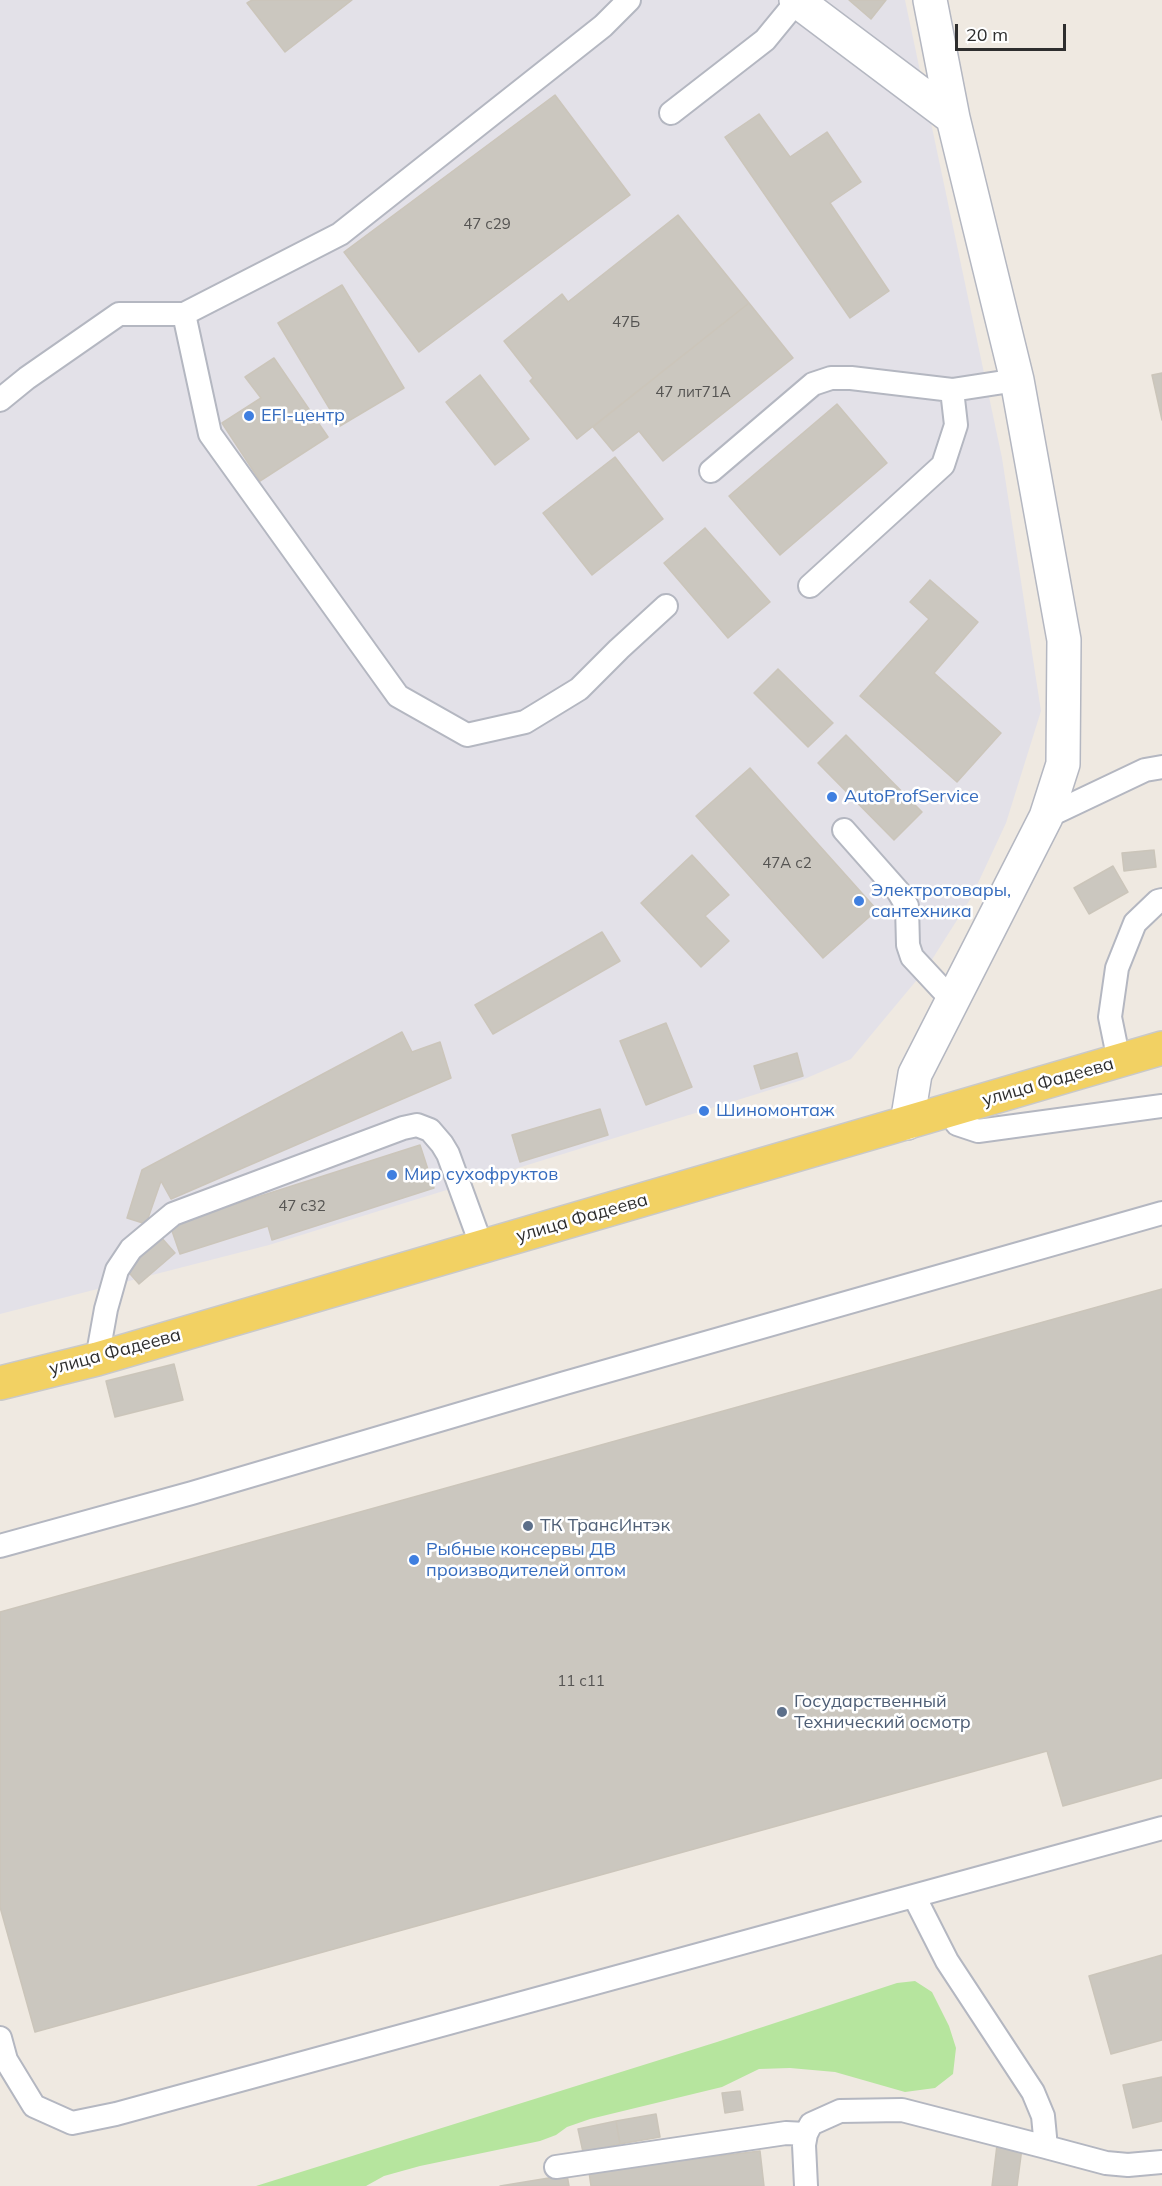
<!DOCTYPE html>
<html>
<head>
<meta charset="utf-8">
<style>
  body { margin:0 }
  #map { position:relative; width:1162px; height:2186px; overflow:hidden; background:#efe9e1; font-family:Mulish,sans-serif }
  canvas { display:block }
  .scale { position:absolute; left:955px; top:24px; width:111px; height:27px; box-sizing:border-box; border:3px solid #2e2e2e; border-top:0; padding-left:8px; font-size:18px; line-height:21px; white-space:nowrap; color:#2e2e2e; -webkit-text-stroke:4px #fff; paint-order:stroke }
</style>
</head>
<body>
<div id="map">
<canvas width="1162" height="2186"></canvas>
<div class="scale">20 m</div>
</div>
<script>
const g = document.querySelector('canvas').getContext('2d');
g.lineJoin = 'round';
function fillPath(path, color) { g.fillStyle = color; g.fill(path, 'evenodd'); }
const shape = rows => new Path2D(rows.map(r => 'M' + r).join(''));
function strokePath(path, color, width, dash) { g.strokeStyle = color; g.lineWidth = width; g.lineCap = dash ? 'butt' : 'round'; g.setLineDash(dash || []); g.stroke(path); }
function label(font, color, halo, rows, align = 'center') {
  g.font = font + ' Mulish,sans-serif'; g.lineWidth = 5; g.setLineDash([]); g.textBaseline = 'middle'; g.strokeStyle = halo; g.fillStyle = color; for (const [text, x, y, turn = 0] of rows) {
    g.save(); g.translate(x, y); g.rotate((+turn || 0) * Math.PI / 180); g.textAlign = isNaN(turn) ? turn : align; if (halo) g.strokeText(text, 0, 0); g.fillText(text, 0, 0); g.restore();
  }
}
const industrial = shape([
  [0,0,905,0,1002,458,1041,711,1006,823,971,898,926,969,851,1059,802,1080,269,1245,0,1314]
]);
const green = shape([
  [915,1981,932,1992,949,2026,956,2048,953,2074,935,2088,905,2092,835,2072,790,2068,759,2069,722,2087,590,2119,567,2127,556,2135,540,2141,420,2166,384,2176,366,2186,256,2186,717,2042,897,1983]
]);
const building = shape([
  [252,0,352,0,285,52,247,3,252,0],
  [849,0,886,0,871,19,849,0],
  [555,95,630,195,419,352,344,252,555,95],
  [759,114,790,157,827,132,861,182,830,203,889,291,850,318,725,137,759,114],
  [678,215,749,303,577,439,530,381,533,378,504,341,562,294,568,302,678,215],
  [342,285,404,388,340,426,278,323,342,285],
  [749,303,793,358,663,461,639,431,613,451,593,427,749,303],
  [274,358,328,437,260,481,222,423,261,398,245,377,274,358],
  [1162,373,1162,420,1152,375,1162,373],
  [480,375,529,439,495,465,446,402,480,375],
  [837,404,887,463,780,555,729,496,837,404],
  [615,457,663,519,592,575,543,513,615,457],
  [705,528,770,602,728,638,664,563,705,528],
  [930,580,978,622,934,673,1001,733,957,782,860,696,929,619,910,602,930,580],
  [778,669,833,723,808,747,754,693,778,669],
  [846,735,922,812,894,840,818,763,846,735],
  [750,768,877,910,823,958,696,816,750,768],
  [1154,850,1156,867,1124,871,1122,853,1154,850],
  [692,855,729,895,705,916,729,941,701,967,641,903,692,855],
  [1113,866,1128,892,1089,914,1074,888,1113,866],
  [602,932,620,961,493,1034,475,1005,602,932],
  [666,1023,692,1087,646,1105,620,1041,666,1023],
  [402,1032,412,1052,440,1042,451,1078,171,1199,161,1181,146,1224,127,1218,142,1170,402,1032],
  [797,1053,803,1076,761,1089,754,1066,797,1053],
  [600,1109,608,1135,520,1162,512,1135,600,1109],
  [420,1145,434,1188,272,1240,268,1226,180,1254,170,1225,420,1145],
  [160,1236,175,1253,139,1284,124,1267,160,1236],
  [1162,1289,1162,1778,1063,1806,1047,1751,35,2032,0,1907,0,1612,1162,1289],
  [174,1364,183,1400,115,1417,106,1381,174,1364],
  [1162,1955,1162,2040,1111,2054,1089,1976,1162,1955],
  [1162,2077,1162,2121,1133,2128,1123,2085,1162,2077],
  [740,2091,743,2110,725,2113,722,2093,740,2091],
  [656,2114,660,2137,620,2144,616,2121,656,2114],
  [616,2121,620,2144,583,2152,578,2129,616,2121],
  [997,2145,1022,2148,1017,2186,992,2186,997,2145],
  [760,2151,764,2186,591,2186,589,2172,760,2151],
  [567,2175,569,2186,500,2186,567,2175]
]);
const lane = shape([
  [671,113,765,40,797,1],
  [184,314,210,434,398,696,467,735,525,722,579,689,619,649,666,606],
  [0,400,27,378,119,314,184,314,340,234,603,26,629,0],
  [711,471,813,384,831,378,851,378,952,390,1017,380],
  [810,586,943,465,956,425,952,390],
  [1046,817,1145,770,1162,767],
  [844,830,898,891,907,906,908,945,912,957,953,1001],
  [1119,1061,1110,1017,1117,968,1135,923,1158,901,1162,900],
  [949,1111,957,1124,978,1131,1162,1106],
  [97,1359,106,1309,117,1270,131,1249,173,1214,403,1128,417,1125,430,1130,442,1144,448,1154,482,1247],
  [0,1546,192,1493,565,1383,1162,1213],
  [914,1896,947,1961,1033,2092,1043,2116,1046,2147,1106,2163,1128,2165,1162,2162],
  [0,2038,6,2060,34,2106,72,2123,116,2114,1162,1828],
  [556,2167,786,2133,806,2134],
  [806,2186,804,2145,806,2134,811,2124,840,2111,902,2110,1046,2147]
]);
const street = shape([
  [796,0,953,118],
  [907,1123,915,1074,1046,817,1063,764,1064,640,1017,380,953,118,930,0]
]);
const primary = shape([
  [0,1383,97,1359,1162,1048]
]);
const markers = [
  [249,416,6,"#3f7fe0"],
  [832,797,6,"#3f7fe0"],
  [859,901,6,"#3f7fe0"],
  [704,1111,6,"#3f7fe0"],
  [392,1175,6,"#3f7fe0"],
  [528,1526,6,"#5c6f8a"],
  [414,1560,6,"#3f7fe0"],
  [782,1712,6,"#5c6f8a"]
];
const numberNames = [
  ["47 с29",487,224],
  ["47Б",626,322],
  ["47 лит71А",693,392],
  ["47А с2",787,863],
  ["47 с32",302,1206],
  ["11 с11",581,1681]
];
const shopNames = [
  ["EFI-центр",261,416],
  ["AutoProfService",844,797],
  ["Электротовары,",871,891],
  ["сантехника",871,912],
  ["Шиномонтаж",716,1111],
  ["Мир сухофруктов",404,1175],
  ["Рыбные консервы ДВ",426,1550],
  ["производителей оптом",426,1571]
];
const streetNames = [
  ["улица Фадеева",1048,1082,-16],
  ["улица Фадеева",582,1218,-16],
  ["улица Фадеева",115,1352,-15]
];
const serviceNames = [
  ["ТК ТрансИнтэк",540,1526],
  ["Государственный",794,1702],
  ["Технический осмотр",794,1723]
];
fillPath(industrial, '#e3e1e8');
fillPath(green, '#b6e59e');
fillPath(building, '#cbc7bf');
strokePath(building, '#cbc5ba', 1.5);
strokePath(lane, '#b4b7c1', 26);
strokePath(street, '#b4b7c1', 36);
strokePath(primary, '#c9c9c9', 36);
strokePath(lane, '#fff', 22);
strokePath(street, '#fff', 33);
strokePath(primary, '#f2d163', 33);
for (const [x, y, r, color] of markers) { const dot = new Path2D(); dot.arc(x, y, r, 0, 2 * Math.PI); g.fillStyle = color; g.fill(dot); strokePath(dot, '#fff', 2); }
label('15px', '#555452', null, numberNames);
label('18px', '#366cbe', '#fff', shopNames, 'left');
label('18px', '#2e2e2e', '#fff', streetNames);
label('18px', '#4e5e75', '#fff', serviceNames, 'left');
</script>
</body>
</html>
